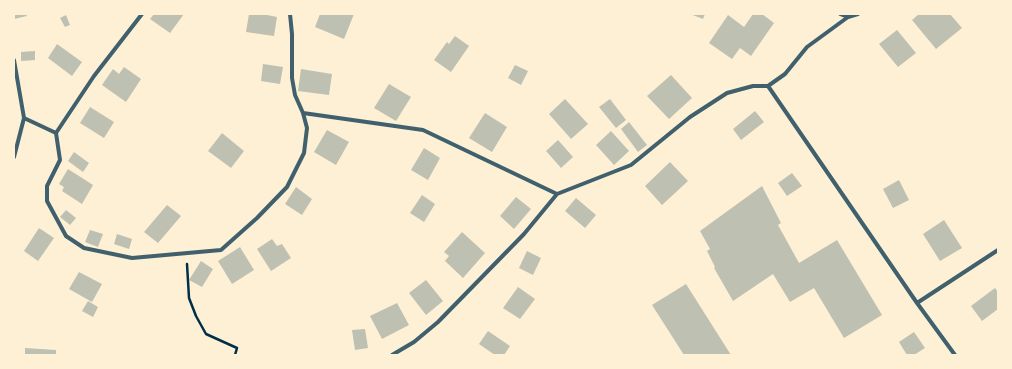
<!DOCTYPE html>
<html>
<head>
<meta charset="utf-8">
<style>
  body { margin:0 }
  #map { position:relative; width:1012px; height:369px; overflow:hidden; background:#fdf0d5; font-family:"PT Sans Narrow",sans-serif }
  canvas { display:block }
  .frame { position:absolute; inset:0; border:15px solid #fdf0d5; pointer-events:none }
</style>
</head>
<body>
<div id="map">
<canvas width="1012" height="369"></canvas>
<div class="frame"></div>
</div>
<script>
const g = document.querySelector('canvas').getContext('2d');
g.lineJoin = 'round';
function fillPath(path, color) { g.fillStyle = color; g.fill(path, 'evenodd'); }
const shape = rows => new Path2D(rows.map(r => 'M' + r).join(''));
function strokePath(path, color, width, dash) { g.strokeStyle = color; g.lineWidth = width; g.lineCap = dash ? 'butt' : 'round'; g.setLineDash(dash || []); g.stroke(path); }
const building = shape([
  [14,14,26,14,27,16,14,19],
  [154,14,184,14,170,33,150,19],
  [249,14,262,14,277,17,274,36,246,32],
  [320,14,354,14,344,39,315,27],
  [690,14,705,14,703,19],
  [753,14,762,14,774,23,751,56,740,48,732,59,709,43,728,15,744,27],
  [919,14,950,14,962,28,936,49,912,20],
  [66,15,70,25,65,27,60,18],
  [897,30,916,53,898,67,879,44],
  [455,36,469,46,451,72,434,60,447,42,449,44],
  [57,44,82,62,72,76,48,58],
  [35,51,35,60,21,61,21,52],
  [263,64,283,67,280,84,261,81],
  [515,65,528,71,521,85,508,78],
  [124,67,141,79,126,102,102,85,113,69,119,74],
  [301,69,332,74,329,95,298,91],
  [671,75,692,98,669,119,647,96],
  [389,84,411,97,396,121,374,108],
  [565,99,588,124,571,139,549,114],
  [610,99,626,120,616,128,599,107],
  [90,107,114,122,104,138,80,123],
  [755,111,764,122,741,140,733,129],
  [485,113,507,127,492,152,469,138],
  [629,122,647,145,638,152,621,129],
  [327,130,349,142,336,165,314,152],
  [611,131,629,151,614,165,596,145],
  [222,133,244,151,231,168,208,151],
  [558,140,573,157,561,168,546,151],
  [424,148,440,158,428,180,411,170],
  [74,152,89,163,83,172,68,161],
  [670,162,688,181,662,205,645,186],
  [68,169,93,185,82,204,62,191,64,187,59,184],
  [792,173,802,186,787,196,778,183],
  [899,180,909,200,893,208,883,189],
  [762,186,781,223,778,225,799,263,837,240,882,315,844,338,814,288,790,302,773,274,733,301,714,268,715,267,707,251,710,249,700,231],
  [296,187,312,199,302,215,285,204],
  [422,195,435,204,424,222,410,213],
  [516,197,531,209,514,229,500,216],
  [576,198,596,215,585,228,565,211],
  [167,205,181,216,158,243,144,232],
  [66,210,76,218,70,225,60,217],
  [944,220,962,248,940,261,923,234],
  [39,228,54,238,38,261,24,251],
  [90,230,103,234,98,247,85,242],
  [462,232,485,253,463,278,445,261,449,256,444,252],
  [117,234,132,239,129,249,114,244],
  [272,239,277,246,282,244,291,258,271,271,257,249],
  [240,247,254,270,232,284,218,261],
  [527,251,541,258,533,275,519,268],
  [201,261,213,269,202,287,189,280],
  [79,272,102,284,92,302,69,289],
  [426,280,443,301,426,315,409,293],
  [686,284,731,355,684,355,652,305],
  [518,287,535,299,520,319,503,308],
  [995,288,998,292,998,309,982,321,971,306],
  [88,301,98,307,93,317,82,311],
  [397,303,409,325,382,339,370,316],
  [365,329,368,348,355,350,352,330],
  [488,331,510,346,504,355,495,355,479,344],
  [914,332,925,348,914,355,907,355,899,342],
  [25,348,56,350,56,355,25,355]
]);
const path = shape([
  [187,264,189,298,196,316,206,334,237,348,235,355]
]);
const minor = shape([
  [840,14,848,17],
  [14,60,24,118,14,157],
  [768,86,917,303,955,355],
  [768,86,785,74,807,47,848,17,858,14],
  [303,113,423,130,557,194],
  [24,118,56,133,94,76,142,14],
  [56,133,60,160,47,186,47,201,66,236,84,248,132,258,221,250,257,218,287,187,304,153,307,128,303,113,295,95,292,78,292,34,290,14],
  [917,303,998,250],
  [392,355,414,342,438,322,524,234,557,194,631,165,690,117,727,93,753,86,768,86]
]);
fillPath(building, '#bec0b2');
strokePath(path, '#003049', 2.5);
strokePath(minor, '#3f606c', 4);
</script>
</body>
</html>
